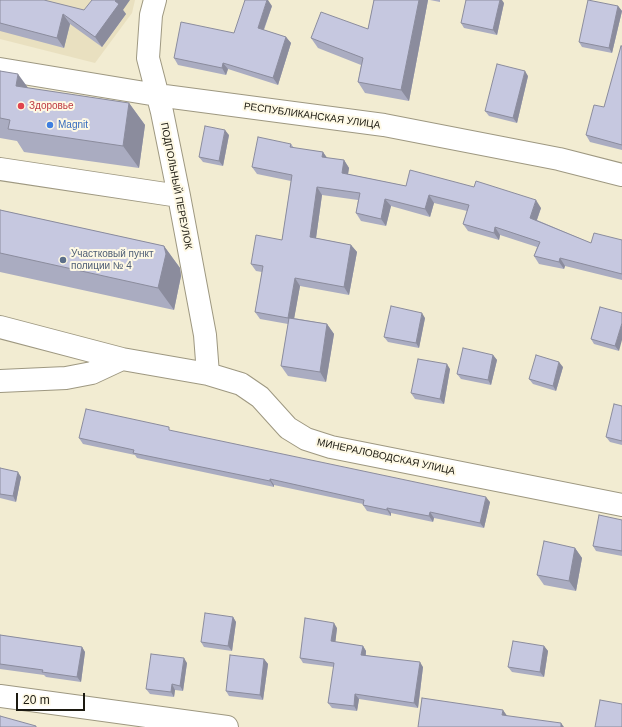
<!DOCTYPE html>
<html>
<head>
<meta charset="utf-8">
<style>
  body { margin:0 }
  #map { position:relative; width:622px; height:727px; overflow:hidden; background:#f2ecd2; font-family:Helvetica,sans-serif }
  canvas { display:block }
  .scale { position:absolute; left:16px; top:693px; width:69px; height:18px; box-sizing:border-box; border:2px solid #1c1a11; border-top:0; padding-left:5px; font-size:12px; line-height:14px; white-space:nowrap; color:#1c1a11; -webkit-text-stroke:3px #fef9e5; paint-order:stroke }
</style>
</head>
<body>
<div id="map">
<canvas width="622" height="727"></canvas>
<div class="scale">20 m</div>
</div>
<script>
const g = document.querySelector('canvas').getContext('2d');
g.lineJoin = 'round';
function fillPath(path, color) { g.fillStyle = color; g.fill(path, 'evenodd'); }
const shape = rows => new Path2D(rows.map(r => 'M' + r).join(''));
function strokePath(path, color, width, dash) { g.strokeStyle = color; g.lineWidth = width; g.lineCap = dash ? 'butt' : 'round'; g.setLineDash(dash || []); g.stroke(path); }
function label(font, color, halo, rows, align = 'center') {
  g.font = font + ' Helvetica,sans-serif'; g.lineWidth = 4; g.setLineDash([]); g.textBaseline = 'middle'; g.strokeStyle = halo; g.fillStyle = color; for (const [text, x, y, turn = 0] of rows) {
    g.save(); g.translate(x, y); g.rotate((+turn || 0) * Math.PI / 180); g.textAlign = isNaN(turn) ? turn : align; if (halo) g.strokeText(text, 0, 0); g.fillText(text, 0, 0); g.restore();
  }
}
const built = shape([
  [0,0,135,0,132,13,95,63,0,39]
]);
const minor = shape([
  [155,0,151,15,148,58,162,112,179,196,205,335,208,374],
  [0,69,157,95,384,125,559,159,622,175],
  [0,169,179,196],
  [0,327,122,359,208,374,241,384,260,397,288,428,306,439,331,447,622,505],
  [0,381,66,378,92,373,122,359],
  [0,696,227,727]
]);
const wall = shape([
  [0,0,84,10,123,10,126,14,102,47,70,24,64,48,0,31],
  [374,0,428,0,409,101,365,93,358,82,361,65,318,48,311,38,368,29],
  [430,0,440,0,440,2],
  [504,3,497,35,464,28,461,23],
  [272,6,264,30,286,37,291,43,278,85,228,69,226,75,178,65,174,58,234,33],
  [618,6,622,11,612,53,582,47,579,42],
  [622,46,622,150,590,142,586,135,604,107],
  [0,71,28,88,129,103,145,125,139,168,24,152,17,141,0,138],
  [528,76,517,123,489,116,485,111],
  [229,135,223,166,203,162,199,157],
  [291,144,294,148,323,152,326,158,344,160,349,168,348,174,406,186,541,208,537,220,591,243,622,240,622,280,565,266,564,269,539,264,534,256,537,247,500,235,499,240,468,231,463,224,467,211,434,203,430,217,391,206,386,226,361,221,356,213,358,200,322,195,316,238,351,245,357,252,349,295,300,286,294,318,327,324,334,334,326,382,288,376,281,366,288,324,260,319,255,312,262,272,256,271,251,264,282,240,291,181,257,174,252,167],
  [0,210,164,246,180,268,181,276,174,310,0,272],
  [600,307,619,351,594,344,591,339],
  [425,318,419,348,388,342,384,337],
  [493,355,497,360,491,385,461,379,457,374],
  [563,367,556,391,533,384,529,379],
  [450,369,444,404,415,399,411,393],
  [622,406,622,445,610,442,606,437],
  [172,431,490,502,484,528,434,518,433,522,391,513,391,516,367,511,363,505,363,504,274,485,274,487,137,458,135,455,83,444,79,438],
  [0,468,21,477,16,502,0,498],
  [622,520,622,556,596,551,593,546],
  [575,548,582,558,576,591,544,585,537,575],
  [233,617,236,622,232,651,204,647,201,642],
  [337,628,335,642,363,646,366,651,366,655,423,667,418,708,359,699,357,711,332,708,328,703,334,667,303,663,300,658],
  [0,635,82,647,85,652,81,682,46,677,44,675,0,669],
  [544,646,548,651,544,677,512,672,508,667],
  [264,659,268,664,263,700,229,696,226,691],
  [187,663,183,691,175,690,174,697,150,694,146,689]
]);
const shadedWall = shape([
  [116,0,130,0,123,10,126,14,102,47,95,37],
  [267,0,268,0,272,6,262,34,258,28],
  [419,0,428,0,409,101,401,90],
  [500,0,502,0,504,3,497,35,493,30],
  [618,6,622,11,612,53,609,48],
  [63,14,70,24,64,48,57,38],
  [286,37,291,43,278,85,273,78],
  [223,63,228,69,226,75,222,68],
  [525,71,528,76,517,123,513,118],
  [18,74,34,96,16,86],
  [129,103,145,125,139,168,123,146],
  [225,130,229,135,223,166,219,161],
  [323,152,328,159,322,157],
  [344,160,349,168,347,180,342,173],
  [317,187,322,195,315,245,310,237],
  [429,195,434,203,430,217,425,209],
  [385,199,391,206,386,226,381,219],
  [536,200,541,208,535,225,530,218],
  [495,227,500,235,499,240,494,233],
  [351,245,357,252,349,295,344,287],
  [164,246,180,268,181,276,174,310,158,288],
  [560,258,565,266,564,269,559,262],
  [295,278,300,286,293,325,288,318],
  [422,313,425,318,419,348,416,343],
  [622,323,622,340,619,351,615,346],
  [327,324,334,334,326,382,320,372],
  [493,355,497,360,491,385,488,380],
  [559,362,563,367,556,391,553,386],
  [447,364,450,369,444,404,440,399],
  [18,472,21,477,16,502,13,496],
  [270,479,274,485,274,487,270,481],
  [486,497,490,502,484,528,480,523],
  [387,508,391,513,391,516,387,510],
  [430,512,434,518,433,522,429,516],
  [575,548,582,558,576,591,569,581],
  [233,617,236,622,232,651,228,646],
  [334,623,337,628,335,646,331,641],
  [363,646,366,651,365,660,361,655],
  [544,646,548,651,544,677,540,672],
  [82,647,85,652,81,682,77,677],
  [184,658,187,663,183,691,180,686],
  [264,659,268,664,263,700,260,695],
  [420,662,423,667,418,708,414,703],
  [172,684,175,690,174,697,171,692],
  [355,694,359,699,357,711,354,706],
  [503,710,508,717,502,715],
  [561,723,564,727,561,727]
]);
const building = shape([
  [0,0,44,0,84,10,92,0,116,0,115,1,119,4,95,37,63,14,57,38,0,23,0,0],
  [245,0,267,0,258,28,286,37,273,78,223,63,222,68,174,58,181,22,234,33,245,0],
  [374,0,419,0,401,90,358,82,363,58,311,38,321,12,368,29,374,0],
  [466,0,500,0,493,30,461,23,466,0],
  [588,0,618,6,609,48,579,42,588,0],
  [621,46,622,46,622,145,586,135,594,105,604,107,621,46],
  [497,64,525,71,513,118,485,111,497,64],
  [0,71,18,74,16,86,129,103,123,146,8,129,10,120,0,118,0,71],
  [205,126,225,130,219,161,199,157,205,126],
  [258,137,291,144,290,147,323,152,322,157,344,160,342,173,406,186,410,170,474,187,476,181,536,200,530,218,591,243,594,233,622,240,622,274,560,258,559,262,534,256,540,242,495,227,494,233,463,224,469,205,429,195,425,209,385,199,381,219,356,213,360,193,317,187,310,237,351,245,344,287,295,278,288,318,255,312,263,266,251,264,256,235,282,240,292,175,252,167,258,137],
  [0,210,164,246,166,254,158,288,0,253,0,210],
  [391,306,422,313,416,343,384,337,391,306],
  [600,307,622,313,622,323,615,346,591,339,600,307],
  [289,318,327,324,320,372,281,366,289,318],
  [463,348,493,355,488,380,457,374,463,348],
  [536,355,559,362,553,386,529,379,536,355],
  [418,359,447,364,440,399,411,393,418,359],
  [614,404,622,406,622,441,606,437,614,404],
  [86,409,169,427,169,430,486,497,480,523,430,512,429,516,387,508,387,510,363,505,364,500,270,479,270,481,133,453,134,450,79,438,86,409],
  [0,468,18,472,13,496,0,494,0,468],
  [599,515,622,520,622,551,593,546,599,515],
  [544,541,575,548,569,581,537,575,544,541],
  [205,613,233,617,228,646,201,642,205,613],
  [305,618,334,623,331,641,363,646,361,655,420,662,414,703,355,694,354,706,328,703,334,663,300,658,305,618],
  [0,635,82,647,77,677,42,672,43,670,0,664,0,635],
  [513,641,544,646,540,672,508,667,513,641],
  [151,654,184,658,180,686,172,684,171,692,146,689,151,654],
  [230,655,264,659,260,695,226,691,230,655],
  [422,698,503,710,502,715,561,723,561,727,418,727,422,698],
  [600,700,622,704,622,727,595,727,600,700],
  [0,716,36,726,36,727,0,727,0,716]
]);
const markers = [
  [21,106,4,"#e0444e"],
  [50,125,4,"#3f7fe0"],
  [63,260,4,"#5c6f8a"]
];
const healthNames = [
  ["Здоровье",29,106]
];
const streetNames = [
  ["РЕСПУБЛИКАНСКАЯ УЛИЦА",312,116,8],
  ["ПОДПОЛЬНЫЙ ПЕРЕУЛОК",176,186,79],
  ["МИНЕРАЛОВОДСКАЯ УЛИЦА",386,457,12]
];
const shopNames = [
  ["Magnit",58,125]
];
const serviceNames = [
  ["Участковый пункт",71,254],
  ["полиции № 4",71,266]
];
fillPath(built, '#e9e0c0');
strokePath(minor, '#9e9881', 24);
strokePath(minor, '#fff', 22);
fillPath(wall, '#aaacc1');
fillPath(shadedWall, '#8b8c9d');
fillPath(building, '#c6c8e0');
strokePath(building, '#8b8c9d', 1);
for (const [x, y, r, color] of markers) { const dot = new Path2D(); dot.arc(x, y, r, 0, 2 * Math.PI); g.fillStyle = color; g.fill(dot); strokePath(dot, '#fef9e5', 1.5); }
label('10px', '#be3a42', '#fef9e5', healthNames, 'left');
label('10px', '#1c1a11', '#fef9e5', streetNames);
label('10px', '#366cbe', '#fef9e5', shopNames, 'left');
label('10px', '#4e5e75', '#fef9e5', serviceNames, 'left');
</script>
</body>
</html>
